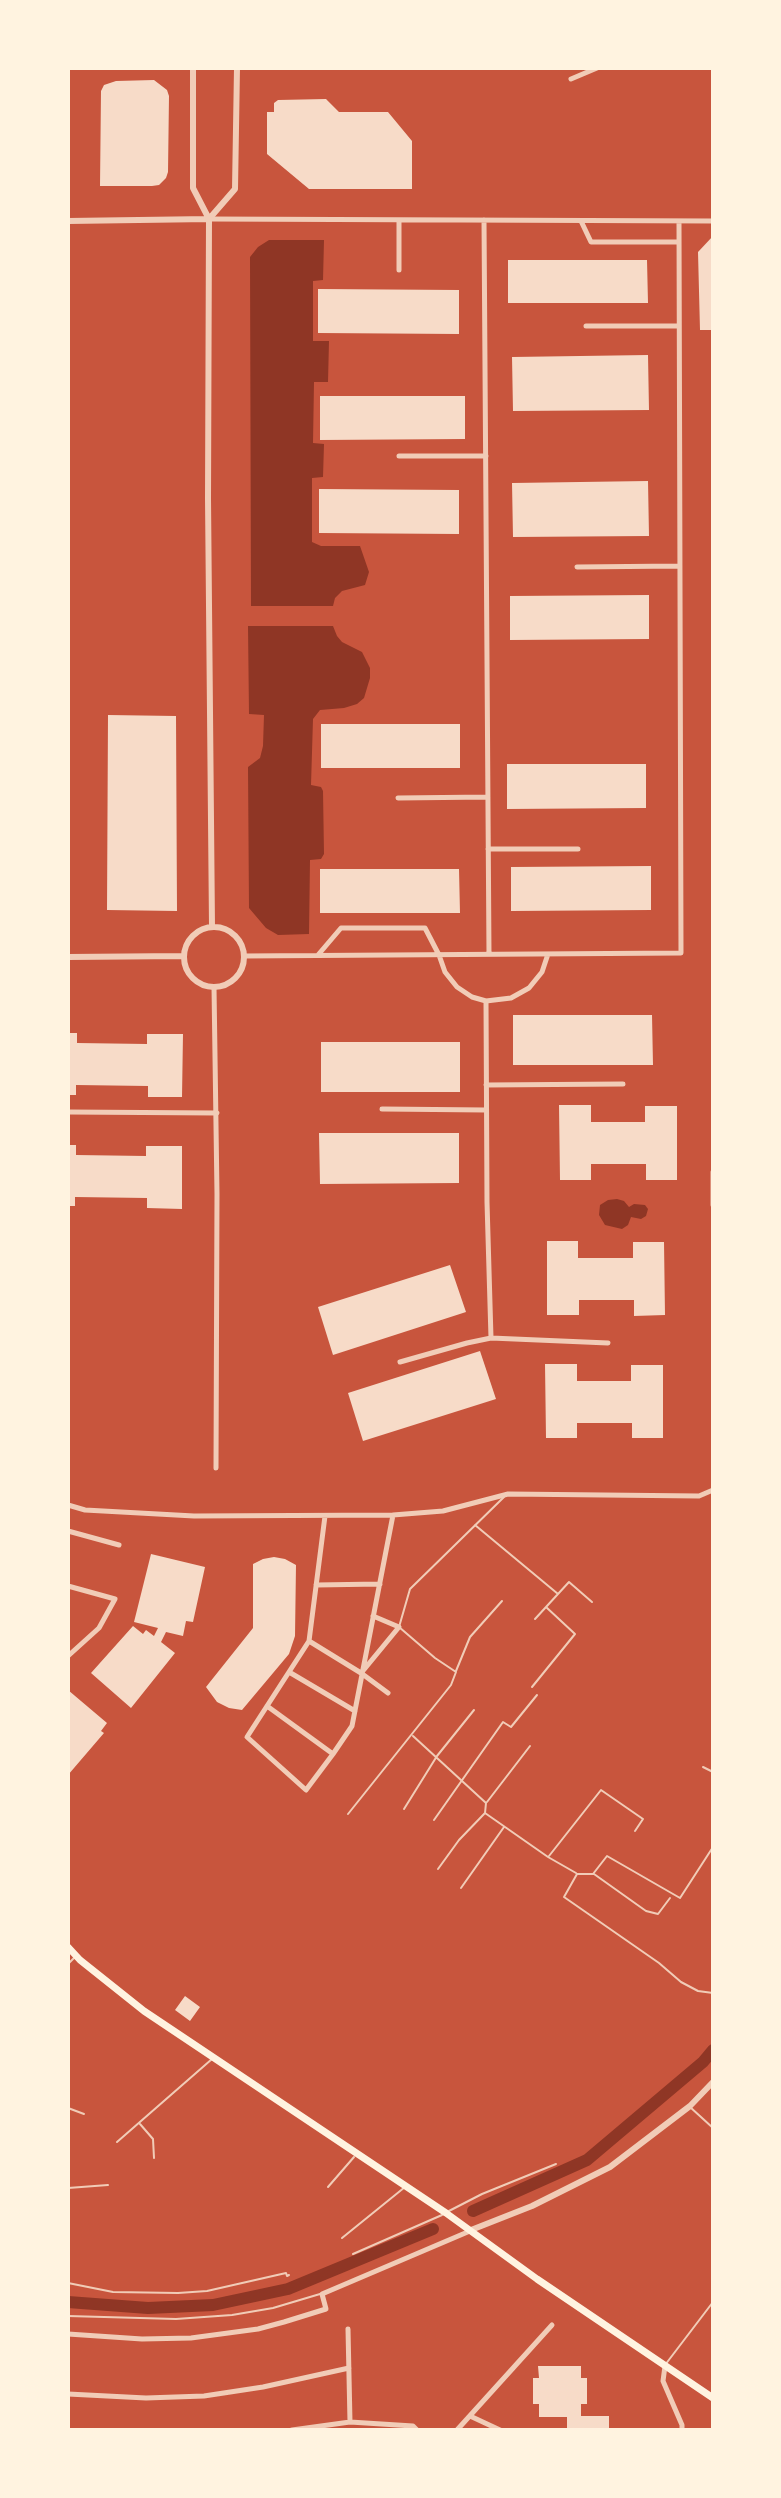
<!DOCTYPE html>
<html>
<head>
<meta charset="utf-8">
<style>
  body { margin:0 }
  #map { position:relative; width:781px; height:2498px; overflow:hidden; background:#c8553d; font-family:Manrope,sans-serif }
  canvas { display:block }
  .frame { position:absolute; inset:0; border:70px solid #fff3e0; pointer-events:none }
</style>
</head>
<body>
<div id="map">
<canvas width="781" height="2498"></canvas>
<div class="frame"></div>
</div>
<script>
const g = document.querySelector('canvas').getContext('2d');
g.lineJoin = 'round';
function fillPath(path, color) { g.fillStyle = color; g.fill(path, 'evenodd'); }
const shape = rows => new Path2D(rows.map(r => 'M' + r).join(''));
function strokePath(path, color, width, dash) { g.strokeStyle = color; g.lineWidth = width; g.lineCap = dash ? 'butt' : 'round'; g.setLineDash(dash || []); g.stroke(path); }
const water = shape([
  [269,240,324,240,323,280,313,281,313,341,329,341,328,382,314,382,313,443,324,444,323,477,312,478,312,542,321,546,360,546,369,572,365,585,342,591,335,598,333,606,251,606,250,257,258,247],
  [248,626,333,626,337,636,342,642,362,652,370,668,370,678,364,698,357,704,344,708,320,710,313,719,311,785,321,787,323,791,324,854,321,859,310,860,309,934,278,935,266,928,249,908,248,767,260,758,263,746,264,715,249,714],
  [617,1199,624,1201,629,1207,634,1204,645,1205,648,1209,646,1216,641,1219,631,1217,628,1225,622,1229,605,1225,599,1215,600,1205,608,1200]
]);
const canal = shape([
  [473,2211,587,2160,703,2062,713,2050],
  [68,2302,148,2308,213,2305,288,2289,433,2229]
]);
const building = shape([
  [154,80,167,90,169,96,168,172,166,178,159,185,152,186,100,186,101,91,104,85,116,81],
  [326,99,339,112,388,112,412,141,412,189,309,189,267,154,267,112,274,112,274,103,278,100],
  [713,236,713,330,700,330,698,252],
  [508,260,647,260,648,303,508,303],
  [318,289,459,290,459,334,318,333],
  [648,355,649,410,513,411,512,357],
  [320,396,465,396,465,439,320,440],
  [648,481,649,536,513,537,512,483],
  [319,489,459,490,459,534,319,533],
  [649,595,649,639,510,640,510,596],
  [108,715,176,716,177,911,107,910],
  [321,724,460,724,460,768,321,768],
  [507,764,646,764,646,808,507,809],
  [651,866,651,910,511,911,511,867],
  [320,869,459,869,460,913,320,913],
  [513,1015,652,1015,653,1065,513,1065],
  [68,1033,77,1033,77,1043,147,1044,147,1034,183,1034,182,1097,148,1097,148,1086,76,1085,76,1095,68,1095],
  [321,1042,460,1042,460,1092,321,1092],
  [559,1105,591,1105,591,1122,645,1122,645,1106,677,1106,677,1180,646,1180,646,1164,591,1164,591,1180,560,1180],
  [319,1133,459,1133,459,1183,320,1184],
  [68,1145,76,1145,76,1155,146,1156,146,1146,182,1146,182,1209,147,1208,147,1198,75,1197,75,1206,68,1206],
  [547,1241,578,1241,578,1258,633,1258,633,1242,664,1242,665,1315,634,1316,634,1300,579,1300,579,1315,547,1315],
  [450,1265,466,1312,333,1355,318,1307],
  [480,1351,496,1399,363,1441,348,1393],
  [545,1364,577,1364,577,1381,631,1381,631,1365,663,1365,663,1438,632,1438,632,1423,577,1423,577,1438,546,1438],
  [151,1554,205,1567,193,1622,186,1621,183,1636,166,1632,161,1642,175,1653,131,1708,91,1673,133,1626,143,1634,146,1630,154,1636,158,1628,134,1622],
  [274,1557,285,1559,296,1565,295,1636,289,1654,242,1710,229,1708,217,1702,206,1687,253,1628,253,1564,263,1559],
  [68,1690,107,1723,101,1731,104,1733,68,1775],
  [185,1996,200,2007,190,2021,175,2010],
  [538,2366,581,2366,581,2378,587,2378,587,2404,581,2404,581,2416,609,2416,609,2430,567,2430,567,2417,539,2417,539,2404,533,2404,533,2378,539,2378]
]);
const service = shape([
  [475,1525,558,1594],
  [535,1619,569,1582,592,1602],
  [456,1671,470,1637,502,1601],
  [532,1687,575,1634,546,1607],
  [413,1736,486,1803,485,1813,548,1857,576,1873],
  [703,1767,713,1772],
  [487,1802,530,1746],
  [404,1809,437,1756,474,1710],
  [348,1814,451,1685,456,1672,435,1658,399,1627,410,1589,504,1497],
  [434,1820,503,1722,511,1727,537,1695],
  [713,1847,680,1898,607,1856,593,1874,577,1874,564,1897,659,1963,681,1982,698,1991,713,1993],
  [549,1856,601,1790,643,1819,635,1831],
  [438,1869,459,1840,485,1813],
  [594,1874,646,1911,658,1914,670,1898],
  [461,1888,504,1827],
  [68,1964,76,1956],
  [690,2107,713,2128],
  [68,2108,84,2114],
  [140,2124,153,2139,154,2158],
  [117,2142,212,2059],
  [328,2187,354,2157],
  [68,2188,108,2185],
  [447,2212,482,2194,556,2164],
  [342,2238,405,2187],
  [353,2254,442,2215],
  [68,2283,113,2292,178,2293,207,2291,286,2273,287,2276,289,2275],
  [68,2316,176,2319,232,2315,273,2308,320,2294],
  [665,2365,713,2302]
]);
const minor = shape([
  [571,79,597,68],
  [209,219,713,221],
  [399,220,399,270],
  [484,220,489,954],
  [581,221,591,242,679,242],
  [586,326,679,326],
  [399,456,486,456],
  [577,567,679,566],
  [398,798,488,797],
  [488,849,578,849],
  [318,955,341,928,425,928,439,955,445,972,457,987,472,997,486,1001,511,998,529,988,542,972,548,954],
  [244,956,681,953,679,222],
  [214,987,217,1194,216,1468],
  [486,1001,487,1202,491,1338],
  [486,1085,623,1084],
  [382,1109,486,1110],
  [68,1112,217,1113],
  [713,1172,713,1205],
  [400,1362,467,1343,491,1338,608,1343],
  [68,1505,85,1510,194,1516,393,1515,443,1511,508,1494,699,1496,713,1490],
  [325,1516,309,1641,247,1737,306,1790,333,1754,352,1726,393,1515],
  [68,1531,119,1545],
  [316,1585,380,1584],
  [68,1586,115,1599,99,1628,68,1656],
  [309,1641,361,1673,388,1693],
  [289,1672,355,1711],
  [362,1672,399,1627,373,1616],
  [267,1706,333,1754],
  [348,2329,350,2422],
  [68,2334,142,2339,191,2338,258,2329,284,2322,326,2309,322,2294,470,2231],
  [665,2366,663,2381,682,2425,682,2430],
  [68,2394,146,2398,204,2396,263,2387,349,2368],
  [470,2416,500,2430],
  [292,2430,350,2422,413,2426,417,2430],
  [457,2430,552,2325]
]);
const tertiary = shape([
  [193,68,193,188,209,219,208,498,212,927],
  [209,219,235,189,237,68],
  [68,221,209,219],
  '184 957a30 30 0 1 1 60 0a30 30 0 1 1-60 0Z',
  [68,957,183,956],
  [471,2230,532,2206,610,2167,690,2106,713,2082]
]);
const secondary = shape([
  [68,1947,80,1960,144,2011,446,2213,537,2279,713,2398]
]);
fillPath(water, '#8f3625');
strokePath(canal, '#8f3625', 12);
fillPath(building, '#f7dbc8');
strokePath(service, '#f1ccb7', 2);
strokePath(minor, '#f1ccb7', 5);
strokePath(tertiary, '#f1ccb7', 6);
strokePath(secondary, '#fff3e0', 7);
</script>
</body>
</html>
